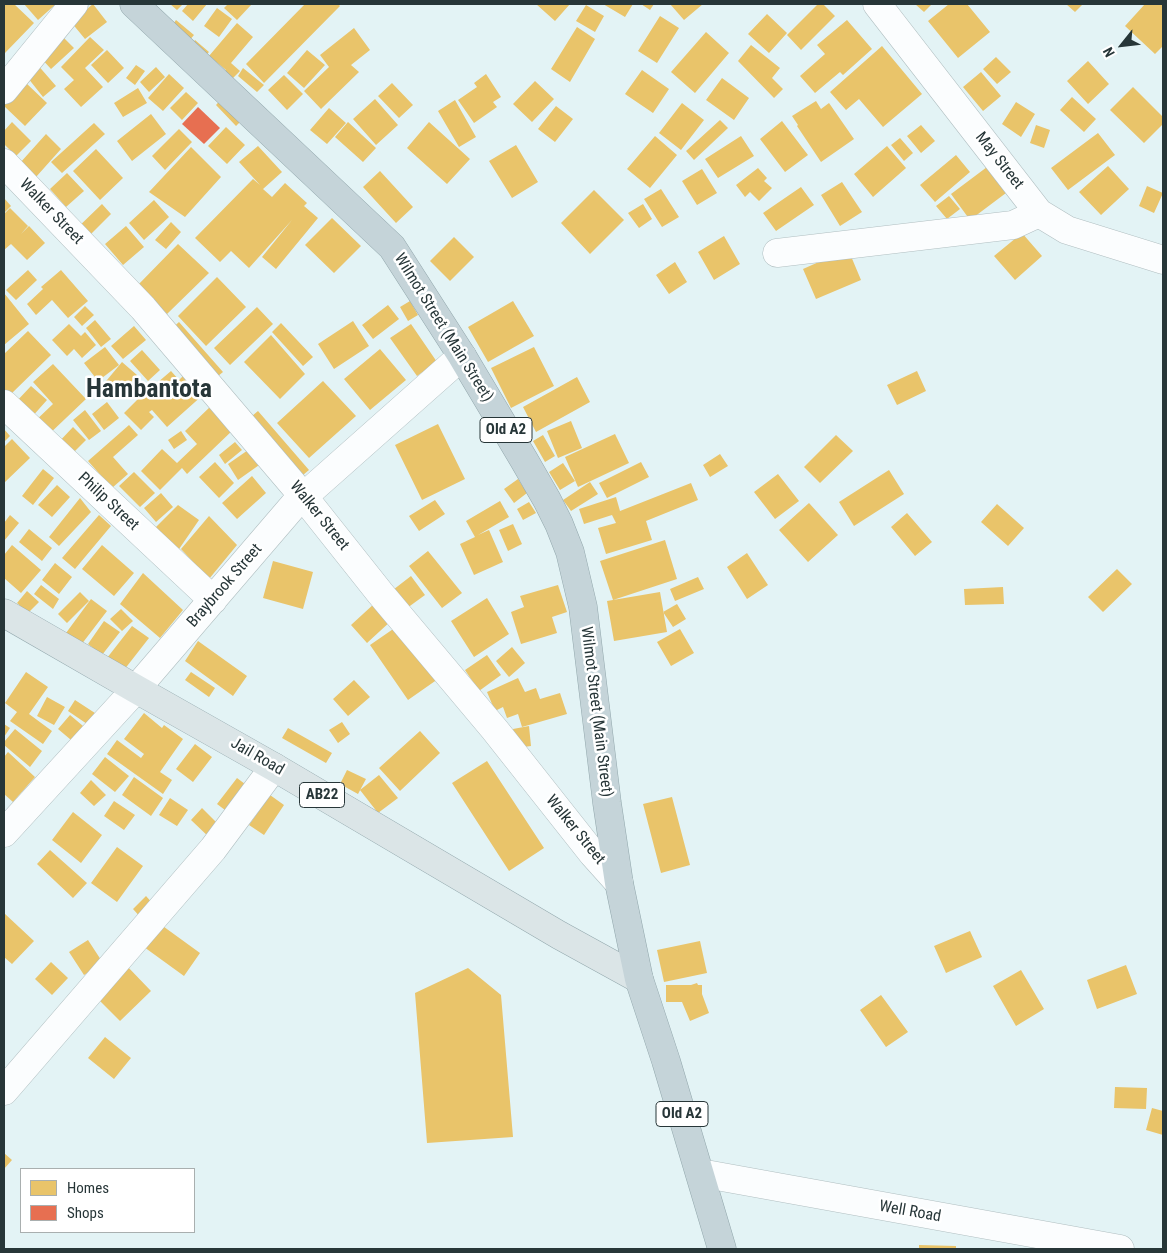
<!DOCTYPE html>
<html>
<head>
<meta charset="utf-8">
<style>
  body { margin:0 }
  #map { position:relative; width:1167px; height:1253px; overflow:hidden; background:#e3f3f5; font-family:"Roboto Condensed",sans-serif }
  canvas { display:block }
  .frame { position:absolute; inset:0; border:5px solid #273638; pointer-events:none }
  .legend { position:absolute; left:20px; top:1168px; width:175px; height:65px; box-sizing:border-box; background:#fff; border:1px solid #a9afaf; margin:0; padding:6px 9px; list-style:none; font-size:15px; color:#273638 }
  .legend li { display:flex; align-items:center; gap:10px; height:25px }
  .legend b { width:25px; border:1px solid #a9afaf }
  .north { position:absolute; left:1097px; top:20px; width:50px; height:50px; -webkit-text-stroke:4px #fff; paint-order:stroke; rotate:241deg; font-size:14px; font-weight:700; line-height:20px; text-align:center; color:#273638 }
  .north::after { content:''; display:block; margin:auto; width:18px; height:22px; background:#273638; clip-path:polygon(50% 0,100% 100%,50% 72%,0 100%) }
</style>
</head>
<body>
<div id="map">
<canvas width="1167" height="1253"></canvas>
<div class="frame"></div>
<ul class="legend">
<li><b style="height:14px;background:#e9c46a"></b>Homes</li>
<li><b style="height:14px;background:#e76f51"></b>Shops</li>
</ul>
<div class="north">N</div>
</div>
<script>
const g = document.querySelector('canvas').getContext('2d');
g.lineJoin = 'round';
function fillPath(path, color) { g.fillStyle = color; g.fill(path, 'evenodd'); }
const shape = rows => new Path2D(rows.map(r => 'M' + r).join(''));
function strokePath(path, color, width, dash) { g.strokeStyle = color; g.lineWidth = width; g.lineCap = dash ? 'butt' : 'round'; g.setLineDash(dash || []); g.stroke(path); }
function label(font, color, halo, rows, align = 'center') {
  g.font = font + ' "Roboto Condensed",sans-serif'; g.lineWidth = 5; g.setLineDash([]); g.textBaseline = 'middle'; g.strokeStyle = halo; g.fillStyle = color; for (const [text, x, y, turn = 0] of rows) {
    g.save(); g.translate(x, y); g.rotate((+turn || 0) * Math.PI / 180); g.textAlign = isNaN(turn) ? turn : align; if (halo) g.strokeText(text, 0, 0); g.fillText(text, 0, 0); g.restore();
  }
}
const homes = shape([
  [4,4,14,4,34,23,5,53,4,52],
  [24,4,56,4,38,20],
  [93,4,107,22,85,39,71,22],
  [170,4,183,4,177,10],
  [188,4,207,4,193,21,182,11],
  [228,4,252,4,237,20,224,8],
  [305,4,338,4,340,6,264,83,246,64],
  [536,4,570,4,555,21],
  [603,4,633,4,625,17],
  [641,4,654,4,650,10],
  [670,4,703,4,684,20],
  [818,4,823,4,835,16,801,50,787,35],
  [915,4,932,4,924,12],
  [949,4,967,4,990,32,958,58,928,21],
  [1066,4,1083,4,1075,12],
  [1145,4,1163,4,1163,46,1155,54,1125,26],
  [586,5,604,16,595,32,576,21],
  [217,8,232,19,219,37,204,26],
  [767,14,787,33,769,53,748,34],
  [660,16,679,28,657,63,638,51],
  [176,20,194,35,188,42,171,27],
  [847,20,872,49,843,75,840,72,815,93,800,76,825,54,817,45],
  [237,23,253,37,231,63,240,71,231,80,223,73,226,70,209,56],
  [577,27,595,39,570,82,551,69],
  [354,28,370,50,351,65,359,72,321,109,304,91,329,67,320,55],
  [706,32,729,53,695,93,671,72],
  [62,36,74,48,51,69,40,57],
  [90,37,104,50,85,68,103,87,81,107,64,89,74,80,61,67],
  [195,40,209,52,205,56,192,45],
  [751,45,780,68,772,78,783,89,774,98,738,61],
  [882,46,922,94,883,127,859,99,846,110,830,92],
  [107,50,124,68,108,83,91,65],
  [307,50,325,65,304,88,287,73],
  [996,57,1011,72,997,84,983,69],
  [1088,61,1109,84,1088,104,1067,81],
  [36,63,56,86,43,97,24,73],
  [136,65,145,71,135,85,126,78],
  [156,67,165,77,149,92,140,82],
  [243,68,264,85,257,92,238,76],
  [642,70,669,89,653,113,625,94],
  [981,72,1001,96,983,111,963,87],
  [169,74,184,88,163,111,148,98],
  [486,74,501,97,493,102,497,107,474,123,458,100,477,87,474,83],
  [284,75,303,94,287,110,268,90],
  [722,78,749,98,734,120,706,100],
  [535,81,554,99,532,122,513,104],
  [25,82,47,103,25,126,4,106,4,104],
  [392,83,413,105,399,118,378,96],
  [1133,87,1163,117,1163,124,1144,143,1110,110],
  [138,88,147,103,123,117,114,103],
  [186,92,198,103,182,120,170,108],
  [225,95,246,116,236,126,216,105],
  [1072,97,1096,119,1084,132,1060,110],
  [375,99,398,125,376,145,353,119],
  [455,100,476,137,459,147,438,111],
  [816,101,821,109,829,103,854,139,821,162,797,126,798,125,792,116],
  [1016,102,1035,114,1021,137,1002,124],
  [682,103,704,120,681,150,659,133],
  [556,106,573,119,555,142,538,129],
  [329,108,346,123,327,144,310,130],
  [151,114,166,134,132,161,117,141],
  [720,120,728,128,694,160,686,151],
  [782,121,808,155,785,172,760,139],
  [12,122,31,141,16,156,4,144,4,131],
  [348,122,376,148,363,162,335,137],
  [429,122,470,159,447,184,407,148],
  [94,123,105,134,62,173,51,162],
  [921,125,935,141,921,153,907,136],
  [1036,125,1050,130,1044,148,1030,143],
  [226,127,245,145,227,164,208,146],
  [179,129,192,142,165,170,152,156],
  [1098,133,1115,155,1068,190,1051,168],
  [46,134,61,149,36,177,20,163],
  [655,136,677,155,650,188,627,169],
  [741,136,754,156,718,178,705,159],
  [900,138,913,153,904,161,891,145],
  [516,145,538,182,512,198,489,161],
  [258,146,282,172,263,189,272,197,285,183,307,203,304,206,318,218,276,269,262,257,292,220,249,268,231,251,220,262,195,238,253,179,260,185,239,162],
  [887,146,906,168,873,197,854,174],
  [191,147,221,177,185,217,149,192],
  [96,149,123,178,100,200,73,171],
  [956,155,970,172,935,202,920,185],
  [1108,166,1129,189,1101,215,1079,192],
  [987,167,1006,193,970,220,951,194],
  [758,168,767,178,764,181,772,188,759,201,750,192,745,197,736,185],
  [702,169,717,193,697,205,682,181],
  [380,171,413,207,396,223,363,187],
  [67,173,84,191,66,207,50,189],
  [842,182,862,212,840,226,821,195],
  [1147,186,1163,193,1154,213,1139,206],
  [801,187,814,205,776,231,763,213],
  [661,189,679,217,662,227,644,199],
  [594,190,624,220,590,254,561,223],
  [949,196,960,209,947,219,936,206],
  [4,198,11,206,4,213],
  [154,200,169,217,144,240,129,223],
  [102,204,111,214,84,241,74,231],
  [643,204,652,219,639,228,628,213],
  [10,208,28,226,21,234,29,226,45,243,27,260,11,244,4,250,4,214],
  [332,218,361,246,334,273,305,245],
  [171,222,181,232,166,249,155,240],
  [126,226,144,247,123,265,105,244],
  [1022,233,1042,256,1015,280,994,256],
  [724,236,740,264,714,280,698,252],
  [454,237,474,257,450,281,430,261],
  [178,244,209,273,167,314,136,287],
  [848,249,861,280,816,299,803,269],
  [675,262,687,282,669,294,656,275],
  [28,270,37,280,16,300,6,290],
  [61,270,88,301,68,318,52,300,36,315,27,304,43,289,41,287],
  [217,277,246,307,206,346,178,316],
  [4,293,29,324,4,345],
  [410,301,418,315,408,321,400,307],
  [513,301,534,336,488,362,468,327],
  [388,305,399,319,373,339,362,325],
  [85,306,94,315,82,326,74,317],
  [257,307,273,324,230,365,214,348],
  [95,320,111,339,101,347,86,328],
  [353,321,369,346,334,369,318,344],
  [179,322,223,372,212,381,168,332],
  [281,323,313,357,303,366,272,332],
  [69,324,81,336,85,332,96,345,82,358,74,349,67,356,52,340],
  [411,324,437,362,417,376,390,338],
  [134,326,146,340,123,359,111,346],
  [28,331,51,355,10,395,4,389,4,354],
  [271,335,305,374,280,399,244,362],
  [105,347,119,365,98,381,84,363],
  [534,347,554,386,511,408,491,368],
  [380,349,406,380,370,410,344,379],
  [142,350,160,370,148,381,130,361],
  [122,362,137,375,117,399,102,386],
  [53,364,86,399,45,438,32,424,53,404,33,382],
  [171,371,179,380,186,373,204,394,167,427,152,410,149,412,154,417,141,430,124,413,137,400],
  [917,371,926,391,897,405,887,385],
  [577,377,590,402,536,432,523,407],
  [323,381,356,416,309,458,277,423],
  [31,386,47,400,31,418,15,403],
  [107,402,119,418,104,430,92,414],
  [212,405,234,429,187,474,182,468,160,490,141,471,162,449,177,463,197,444,185,431],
  [85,410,101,431,89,440,73,420],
  [258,411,309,470,297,480,246,421],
  [571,421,582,448,558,458,547,431],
  [438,424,465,479,422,500,395,445],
  [129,425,138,435,113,457,128,474,112,488,88,461],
  [73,427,86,440,69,457,56,445],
  [4,429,10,436,4,442],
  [181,431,187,440,174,449,168,440],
  [615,434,629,463,578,487,565,457],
  [543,435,555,456,545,462,533,441],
  [836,435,853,451,820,483,804,467],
  [12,439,30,458,4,483,4,447],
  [235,442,242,450,225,464,219,455],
  [251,448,262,463,238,480,228,464],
  [720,454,728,466,710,477,703,465],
  [215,462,234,483,219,498,199,477],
  [641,462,649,477,607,498,599,483],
  [563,463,575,481,560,490,549,472],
  [43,469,54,478,33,505,22,496],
  [889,470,904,494,854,526,839,502],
  [134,472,155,493,140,507,119,486],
  [778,474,799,501,775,519,754,492],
  [252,476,266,493,237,519,222,503],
  [518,479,527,493,514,503,504,489],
  [590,482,598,494,571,511,563,500],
  [691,483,698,500,646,521,652,540,606,554,598,528,616,523,612,515,584,524,579,509,616,497,620,511],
  [57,485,70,497,52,517,38,505],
  [161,493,173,507,156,522,144,508],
  [80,498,91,512,59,546,49,537],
  [435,500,445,514,419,531,409,516],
  [500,501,509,517,478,535,489,530,503,562,474,575,460,544,475,537,466,521],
  [529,502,536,513,523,520,517,509],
  [809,503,838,535,808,562,779,530],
  [997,504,1024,528,1008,546,981,522],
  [178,505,199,520,177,552,153,530],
  [907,513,932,542,915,556,891,527],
  [10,515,19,523,4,541,4,523],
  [99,515,111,526,75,569,62,558],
  [209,516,237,545,209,579,181,549],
  [513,524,522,544,508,551,499,530],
  [29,529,52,548,42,561,19,542],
  [665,540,677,579,613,600,600,561],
  [12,545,41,570,21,593,4,578,4,555],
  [102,545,134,573,114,596,82,569],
  [428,551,462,593,442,608,409,566],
  [747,553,768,585,747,599,727,567],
  [273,561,313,572,303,609,263,598],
  [55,563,72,577,59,594,42,580],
  [1117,569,1132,584,1103,612,1088,597],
  [143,573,183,610,160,638,120,604],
  [411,576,425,595,403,611,389,593],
  [698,577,704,589,675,601,670,589],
  [41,585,59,599,53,609,34,594],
  [558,585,567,612,552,617,557,633,521,644,511,612,524,607,520,596],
  [1003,587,1004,604,965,605,964,589],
  [27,591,39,602,28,613,17,603],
  [80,592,89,601,67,623,58,614],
  [660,592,667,632,614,641,607,601],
  [487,598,509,634,474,657,451,621],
  [91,599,107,611,81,645,66,633],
  [375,603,392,620,367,643,351,625],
  [677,604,686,619,673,627,663,612],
  [121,609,133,621,122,631,110,619],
  [104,621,120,632,102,655,88,644],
  [399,625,438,679,408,700,370,645],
  [132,626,149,638,124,670,107,658],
  [680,629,694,653,671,666,657,642],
  [198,641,247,676,233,696,185,661],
  [512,647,525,663,509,677,496,661],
  [487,655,501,675,479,691,465,670],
  [26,672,48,687,29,714,52,731,43,744,10,721,17,712,5,703],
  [191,672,215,688,209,697,185,680],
  [518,678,525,692,536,688,540,699,560,693,567,714,522,727,518,714,507,718,503,707,495,711,487,692],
  [354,680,370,697,348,716,333,699],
  [47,697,65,707,54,725,37,716],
  [75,700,98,715,90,726,68,711],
  [144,713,162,728,164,725,183,739,160,772,172,780,163,794,107,754,117,740,141,758,144,754,124,739],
  [70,715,89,731,77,745,58,729],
  [342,722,350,734,338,743,329,730],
  [4,724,10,728,4,737],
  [529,726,531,746,516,748,513,729],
  [288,728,332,753,326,763,282,738],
  [15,729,42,751,30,767,4,745,4,742],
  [420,731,440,753,400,791,379,768],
  [195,744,212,757,193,782,176,769],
  [8,752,35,777,13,802,4,794,4,757],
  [105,757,129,776,115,792,92,774],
  [487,761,544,848,509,871,452,783],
  [347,770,366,779,358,794,340,784],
  [379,775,398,798,378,813,360,790],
  [134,777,163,798,151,816,122,795],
  [237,778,253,790,233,816,217,804],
  [91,780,106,795,94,806,80,793],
  [270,795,284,805,264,835,249,825],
  [672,797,690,865,661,873,643,804],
  [170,798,188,810,177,826,159,815],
  [114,801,135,815,124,830,104,816],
  [202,808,222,828,211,839,191,820],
  [73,812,102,835,81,863,52,840],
  [117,847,143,866,117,902,91,883],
  [50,850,87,883,73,898,37,864],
  [146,896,155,906,142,919,133,909],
  [4,913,34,941,12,964,4,957],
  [160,924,200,953,184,976,144,947],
  [970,931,982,957,946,973,934,946],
  [88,940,103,963,84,975,69,952],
  [700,941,707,973,664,982,657,950],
  [51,962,68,978,52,995,35,979],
  [126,965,151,991,120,1021,94,995],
  [1126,965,1137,994,1097,1009,1087,980],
  [468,968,501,995,513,1137,427,1143,415,993],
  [1021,970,1044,1009,1016,1026,993,986],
  [697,983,698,985,702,985,702,994,709,1013,690,1021,682,1002,666,1002,666,985,691,985],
  [881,995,908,1032,886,1047,860,1010],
  [105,1037,131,1058,114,1079,88,1058],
  [1115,1087,1147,1088,1146,1109,1114,1108],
  [1152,1108,1163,1111,1163,1135,1146,1130],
  [4,1153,12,1160,4,1169],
  [919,1245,956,1246,956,1249,919,1249]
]);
const shops = shape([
  [198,107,220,128,204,144,182,124]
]);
const minor = shape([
  [877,4,1039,213,1067,230,1163,260],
  [4,90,74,4],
  [4,163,143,308,303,496,380,593,495,730,593,854,619,883],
  [777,253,1013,225,1039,213],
  [4,404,213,600],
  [4,833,136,689,293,506,462,356],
  [4,1091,213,849,274,767],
  [700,1173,1120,1249]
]);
const major = shape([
  [4,613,136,689,274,767,559,935,639,979]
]);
const highway = shape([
  [134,4,392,247,462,356,524,460,547,500,559,524,570,552,583,607,607,803,619,883,639,979,666,1061,722,1249]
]);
const shields = [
  [506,430,52],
  [322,795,45],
  [682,1114,52]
];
const shieldNames = [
  ["Old A2",506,430],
  ["AB22",322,795],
  ["Old A2",682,1114]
];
const streetNames = [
  ["May Street",999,161,52],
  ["Walker Street",51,212,46],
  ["Wilmot Street (Main Street)",443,328,58],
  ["Philip Street",108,502,43],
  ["Walker Street",319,516,51],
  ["Braybrook Street",225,586,-49],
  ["Wilmot Street (Main Street)",596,712,83],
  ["Jail Road",257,757,30],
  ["Walker Street",575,830,51],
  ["Well Road",910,1212,10]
];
const townNames = [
  ["Hambantota",149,390]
];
fillPath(homes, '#e9c46a');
fillPath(shops, '#e76f51');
strokePath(minor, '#b0bec0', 29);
strokePath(major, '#92a7ac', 29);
strokePath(highway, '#92a7ac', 29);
strokePath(minor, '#fbfdfe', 28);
strokePath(major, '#dbe5e7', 28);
strokePath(highway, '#c5d4d9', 28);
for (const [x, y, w] of shields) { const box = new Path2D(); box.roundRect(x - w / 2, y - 12.5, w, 25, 4); g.fillStyle = '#fff'; g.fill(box); strokePath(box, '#273638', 1); }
label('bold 15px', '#273638', null, shieldNames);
label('16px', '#273638', '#fff', streetNames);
label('bold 26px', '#273638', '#fff', townNames);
</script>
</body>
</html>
